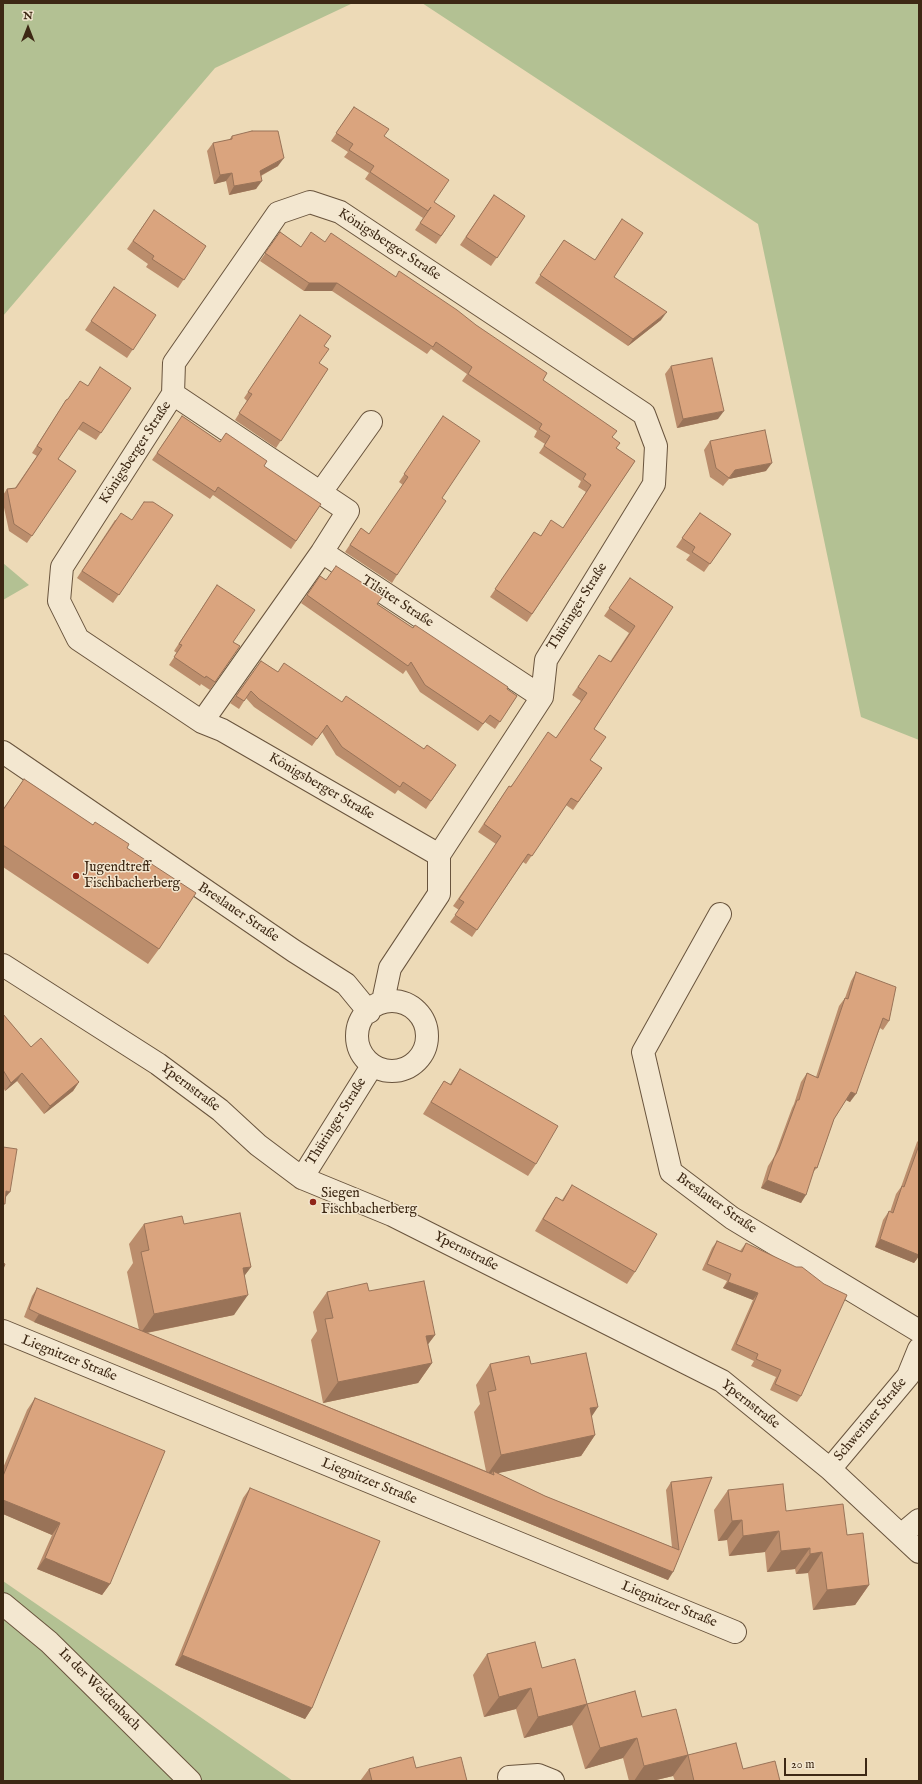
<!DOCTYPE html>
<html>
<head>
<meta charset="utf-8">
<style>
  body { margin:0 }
  #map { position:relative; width:922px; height:1784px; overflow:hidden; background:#eddab7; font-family:"IM FELL English",serif }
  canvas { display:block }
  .frame { position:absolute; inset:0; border:4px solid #3d2814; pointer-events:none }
  .north { position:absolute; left:8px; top:8px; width:40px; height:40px; -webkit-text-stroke:3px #f3e7d0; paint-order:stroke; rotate:0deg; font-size:11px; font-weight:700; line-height:16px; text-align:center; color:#3d2814 }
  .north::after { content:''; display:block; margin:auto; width:14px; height:18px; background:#3d2814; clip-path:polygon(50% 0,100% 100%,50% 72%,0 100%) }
  .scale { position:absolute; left:784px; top:1758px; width:83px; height:18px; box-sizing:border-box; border:2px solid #3d2814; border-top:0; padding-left:5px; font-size:12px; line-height:14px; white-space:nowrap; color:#3d2814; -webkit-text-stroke:3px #f3e7d0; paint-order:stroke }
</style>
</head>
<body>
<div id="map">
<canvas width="922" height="1784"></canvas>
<div class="frame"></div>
<div class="north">N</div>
<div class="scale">20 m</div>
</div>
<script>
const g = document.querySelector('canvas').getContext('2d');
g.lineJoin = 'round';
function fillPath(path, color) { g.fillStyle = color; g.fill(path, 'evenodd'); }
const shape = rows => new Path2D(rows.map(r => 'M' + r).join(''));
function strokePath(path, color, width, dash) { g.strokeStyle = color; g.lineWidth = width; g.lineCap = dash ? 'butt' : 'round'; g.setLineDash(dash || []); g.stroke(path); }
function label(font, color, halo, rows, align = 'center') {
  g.font = font + ' "IM FELL English",serif'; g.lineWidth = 3; g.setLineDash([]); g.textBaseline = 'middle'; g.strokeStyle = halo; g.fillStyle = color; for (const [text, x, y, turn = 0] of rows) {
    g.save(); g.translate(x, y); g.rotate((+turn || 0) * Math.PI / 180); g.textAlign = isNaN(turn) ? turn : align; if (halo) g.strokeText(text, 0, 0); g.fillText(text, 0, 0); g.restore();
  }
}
const green = shape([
  [3,3,353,3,215,68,3,316],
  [422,3,919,3,919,740,861,717,758,224],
  [3,563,29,585,3,600],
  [3,1581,293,1781,3,1781]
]);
const minor = shape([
  [173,394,348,511,322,552,542,697],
  [321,492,371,422],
  [202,722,322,552],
  [3,752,294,951,346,984,369,1012],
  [720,914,643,1052,671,1172,732,1218,919,1331],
  [3,965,158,1064,220,1110,258,1145,302,1178,392,1215,722,1381,830,1469,919,1552],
  '357 1036a35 35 0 1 1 70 0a35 35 0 1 1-70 0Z',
  [383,1001,390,968,439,894,439,855,542,697,546,660,654,484,656,446,644,414,340,212,310,202,278,213,174,363,173,394,62,567,59,601,78,639,202,722,222,730,439,855],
  [302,1178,372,1066],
  [3,1331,735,1632],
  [830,1469,908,1376,919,1349],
  [901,1535,919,1520],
  [3,1604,49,1642,190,1781],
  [509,1777,538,1775,553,1781]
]);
const wall = shape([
  [354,107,384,136,434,202,455,216,436,244,415,230,424,217,423,218,365,179,369,173,344,157,348,152,331,141],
  [232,136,278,166,261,176,256,189,229,195,226,181,214,184,207,151,213,143,229,140],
  [494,195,525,216,491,266,460,245],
  [154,210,206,246,178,288,146,267,148,264,127,249],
  [622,219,614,277,661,320,628,346,535,283,564,240,595,260],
  [280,232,301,247,543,380,612,437,616,448,635,461,527,622,490,597,534,532,540,536,563,528,586,492,578,487,581,481,539,453,545,444,534,437,537,431,462,381,467,374,431,349,427,354,332,291,304,291,260,261],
  [114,287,156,315,127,358,85,330],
  [300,315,324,346,319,363,328,369,276,448,235,420,247,401,244,398],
  [671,366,718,419,677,428,665,374],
  [88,386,131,388,96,440,78,429,58,459,76,471,27,543,9,531,3,503,3,495,7,489,15,488,37,456,32,453,66,400,68,399],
  [182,416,220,442,321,504,291,549,213,495,210,499,152,460],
  [443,416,442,498,397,575,392,583,345,552,361,528,369,534,403,485,399,482],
  [710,441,766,471,729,479,723,486,710,477,704,450],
  [700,513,731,534,704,572,686,560,690,555,676,547],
  [173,515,113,603,77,578,115,520,132,520],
  [320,576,326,580,377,604,413,628,517,696,495,729,485,722,478,731,420,692,406,670,403,674,301,603],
  [630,578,673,607,594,729,590,760,602,768,573,810,566,805,526,864,523,862,472,937,450,922,459,910,453,906,496,844,478,832,509,786,510,787,556,738,581,701,572,695,594,663,610,662,629,633,604,616],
  [217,585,233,642,240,646,210,690,201,684,200,686,169,665,177,653,174,651],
  [261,661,278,672,342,702,424,749,456,765,426,809,398,790,395,794,336,755,322,732,312,746,254,707,246,698,239,709,230,703],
  [24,779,127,848,159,949,148,964,3,867,3,809],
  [856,972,889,1021,883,1030,880,1028,850,1102,846,1100,834,1119,817,1168,813,1172,801,1203,761,1188,768,1166,774,1157,792,1108,794,1104,801,1082,807,1073,816,1077,839,1006,845,998,851,981],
  [3,1014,31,1047,79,1082,73,1091,44,1114,17,1081,5,1091,3,1087],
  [460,1069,536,1164,528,1176,423,1114,436,1093,444,1081,450,1084],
  [919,1140,919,1256,914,1263,875,1247,883,1220,889,1211,890,1212,896,1194,901,1187,917,1142],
  [572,1185,635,1272,627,1284,535,1231,548,1209,556,1197,562,1200],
  [144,1224,184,1224,251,1267,244,1276,234,1315,147,1333,486,1471,474,1412,480,1404,476,1385,490,1364,531,1364,591,1416,595,1435,581,1456,497,1473,545,1496,672,1547,666,1490,671,1482,712,1477,668,1580,34,1322,24,1317,32,1296,37,1288,139,1330,127,1272,133,1263,129,1244],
  [717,1241,740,1251,746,1243,801,1396,797,1402,770,1390,776,1377,751,1366,754,1361,731,1350,753,1300,723,1288,727,1281,702,1270,712,1248],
  [369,1291,435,1335,428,1344,432,1363,418,1383,323,1403,311,1340,317,1331,313,1312,327,1292],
  [35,1398,110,1584,102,1595,37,1569,52,1535,3,1514,3,1468,27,1410],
  [250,1488,312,1708,305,1719,175,1665,243,1498],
  [728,1490,786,1511,847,1535,869,1585,855,1605,813,1610,808,1573,796,1574,795,1569,767,1572,765,1552,729,1556,727,1540,718,1541,714,1510],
  [487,1654,542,1668,587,1704,642,1717,688,1755,743,1769,780,1781,675,1781,673,1776,652,1781,629,1781,623,1758,585,1769,572,1725,524,1738,516,1709,484,1717,473,1675],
  [416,1768,467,1781,360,1781,369,1769]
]);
const shadedWall = shape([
  [284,158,278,166,254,179,260,171],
  [232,173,226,181,214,184,220,175],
  [262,181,256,189,229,195,234,186],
  [309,283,337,283,332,291,304,291],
  [667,312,661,320,628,346,633,339],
  [724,411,718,419,677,428,683,419],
  [772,463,766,471,729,479,735,470],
  [22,1073,17,1081,5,1091,11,1083],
  [79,1082,73,1091,44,1114,50,1106],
  [851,1092,856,1094,850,1102,846,1100],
  [767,1180,806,1195,801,1203,761,1188],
  [6,1191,10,1192,5,1198],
  [880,1239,919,1255,919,1256,914,1263,875,1247],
  [251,1267,236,1287,243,1268],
  [728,1282,758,1293,753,1300,723,1288],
  [248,1295,234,1315,140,1334,154,1314],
  [39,1314,673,1572,668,1580,34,1322],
  [435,1335,420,1355,426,1336],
  [432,1363,418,1383,323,1403,338,1382],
  [598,1407,584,1428,590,1408],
  [595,1435,581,1456,494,1474,493,1471,491,1474,487,1475,501,1455],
  [3,1500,60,1523,52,1535,3,1514],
  [742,1520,727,1540,718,1541,732,1521],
  [779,1531,765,1552,729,1556,743,1536],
  [810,1548,795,1569,767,1572,781,1551],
  [822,1552,808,1573,796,1574,810,1554],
  [45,1558,110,1584,102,1595,37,1569],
  [869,1585,855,1605,813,1610,827,1590],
  [182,1655,312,1708,305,1719,175,1665],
  [531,1688,516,1709,484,1717,499,1697],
  [587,1704,572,1725,524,1738,538,1717],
  [637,1738,623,1758,585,1769,600,1748],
  [688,1755,673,1776,652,1781,634,1781,644,1766]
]);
const building = shape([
  [354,107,389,129,384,136,449,180,434,202,455,216,441,236,420,223,431,207,428,211,370,172,374,166,349,150,353,144,336,133,354,107],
  [252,131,278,131,284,158,260,171,262,181,234,186,232,173,220,175,213,143,232,139,232,136,252,131],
  [494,195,525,216,497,258,466,237,494,195],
  [154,210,206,246,184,280,152,259,154,256,133,241,154,210],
  [622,219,643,233,614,277,667,312,633,339,540,275,564,240,595,260,622,219],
  [280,232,301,247,311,232,325,242,331,233,396,277,399,271,457,310,476,325,547,373,543,380,617,431,612,437,620,443,616,448,635,461,532,614,495,589,534,532,541,536,551,520,563,528,591,485,583,479,586,474,544,446,550,436,539,429,542,424,468,374,472,367,436,342,433,347,337,283,309,283,265,253,280,232],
  [114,287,156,315,133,350,91,321,114,287],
  [300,315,331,336,324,346,329,349,319,363,328,369,281,441,239,413,252,394,248,392,300,315],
  [712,358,724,411,683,419,671,366,712,358],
  [100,367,131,388,101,433,83,422,58,459,76,471,32,536,14,524,7,489,16,488,42,449,37,446,66,400,68,399,80,381,88,386,100,367],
  [182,416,220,442,226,433,267,461,264,466,321,504,296,541,218,487,215,492,157,453,182,416],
  [443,416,480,441,442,498,446,501,397,575,350,545,361,528,369,534,408,477,404,474,443,416],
  [765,430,772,463,735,470,729,478,716,468,710,441,765,430],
  [144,502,153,502,173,515,119,595,82,571,121,513,132,520,144,502],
  [700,513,731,534,710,564,692,552,695,547,682,538,700,513],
  [336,566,383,596,377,604,413,628,415,625,508,687,507,689,517,696,500,722,490,715,483,724,425,685,411,662,408,666,307,595,320,576,326,580,336,566],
  [630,578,673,607,594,729,606,737,590,760,602,768,578,802,571,798,532,856,528,854,477,930,455,915,464,902,459,899,501,836,484,824,509,786,511,787,548,732,556,738,587,693,578,687,599,655,611,662,635,626,609,608,630,578],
  [217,585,255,610,233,642,240,646,215,682,206,676,205,678,174,657,182,645,179,644,217,585],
  [261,661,278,672,284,663,342,702,346,696,424,749,427,745,456,765,431,801,403,782,400,787,342,747,327,725,317,739,259,699,251,691,244,701,236,696,261,661],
  [24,779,93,825,95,822,129,844,127,848,196,893,159,949,3,845,3,810,24,779],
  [856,972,896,987,889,1021,883,1018,856,1094,851,1092,834,1119,817,1168,815,1167,806,1195,767,1180,774,1158,779,1149,797,1100,799,1100,807,1073,818,1078,845,998,848,999,856,972],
  [3,1014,31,1047,41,1038,79,1082,50,1106,22,1073,11,1083,3,1070,3,1014],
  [460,1069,558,1126,536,1164,431,1102,444,1081,451,1085,460,1069],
  [919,1145,919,1255,880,1239,889,1211,893,1213,902,1186,904,1187,919,1145],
  [3,1147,17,1149,10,1192,6,1191,5,1204,3,1204,3,1147],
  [572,1185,657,1234,635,1272,543,1219,556,1197,563,1201,572,1185],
  [240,1213,251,1267,243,1268,248,1295,154,1314,141,1252,149,1250,144,1224,182,1216,184,1224,240,1213],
  [717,1241,742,1252,746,1243,796,1267,802,1267,824,1284,847,1295,801,1396,775,1384,781,1370,756,1359,758,1354,736,1344,758,1293,728,1282,731,1274,707,1264,717,1241],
  [3,1263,5,1264,3,1269,3,1263],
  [424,1281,435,1335,426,1336,432,1363,338,1382,325,1319,333,1318,327,1292,367,1283,369,1291,424,1281],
  [37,1288,494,1475,493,1471,545,1496,679,1550,671,1482,712,1477,673,1572,39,1314,29,1309,37,1288],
  [586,1353,598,1407,590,1408,595,1435,501,1455,488,1392,496,1390,490,1364,529,1356,531,1364,586,1353],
  [35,1398,165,1451,110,1584,45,1558,60,1523,3,1500,3,1476,35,1398],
  [783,1484,786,1511,843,1504,847,1535,863,1533,869,1585,827,1590,822,1552,810,1554,810,1548,781,1551,779,1531,743,1536,742,1520,732,1521,728,1490,783,1484],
  [250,1488,380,1541,312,1708,182,1655,250,1488],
  [535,1642,542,1668,575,1659,587,1704,538,1717,531,1688,499,1697,487,1654,535,1642],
  [635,1691,642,1717,676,1709,688,1755,644,1766,637,1738,600,1748,587,1704,635,1691],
  [736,1743,743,1769,775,1761,780,1781,694,1781,688,1755,736,1743],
  [413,1757,416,1768,461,1757,467,1781,372,1781,369,1769,413,1757]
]);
const markers = [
  [76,876,4,"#8f2418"],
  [313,1202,4,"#8f2418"]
];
const streetNames = [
  ["Königsberger Straße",389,245,33],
  ["Königsberger Straße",136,453,-57],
  ["Tilsiter Straße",397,602,33],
  ["Thüringer Straße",578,607,-58],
  ["Königsberger Straße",321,787,30],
  ["Breslauer Straße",238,913,34],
  ["Ypernstraße",190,1088,37],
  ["Thüringer Straße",337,1122,-58],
  ["Breslauer Straße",716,1204,35],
  ["Ypernstraße",466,1252,27],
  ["Liegnitzer Straße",69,1359,22],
  ["Ypernstraße",750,1405,38],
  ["Schweriner Straße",871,1420,-50],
  ["Liegnitzer Straße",369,1482,22],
  ["Liegnitzer Straße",669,1605,22],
  ["In der Weidenbach",99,1690,45]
];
const poiNames = [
  ["Jugendtreff",84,868],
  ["Fischbacherberg",84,884],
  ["Siegen",321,1194],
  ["Fischbacherberg",321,1210]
];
fillPath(green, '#b3c193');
strokePath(minor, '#69543d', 24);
strokePath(minor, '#f3e7d0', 22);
fillPath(wall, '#bb8d6c');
fillPath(shadedWall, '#997358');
fillPath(building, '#daa47e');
strokePath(building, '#997358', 1);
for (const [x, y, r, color] of markers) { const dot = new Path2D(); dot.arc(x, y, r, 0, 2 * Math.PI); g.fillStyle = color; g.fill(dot); strokePath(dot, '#f3e7d0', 1.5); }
label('14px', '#3d2814', '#f3e7d0', streetNames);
label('14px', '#3d2814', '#f3e7d0', poiNames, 'left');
</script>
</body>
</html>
